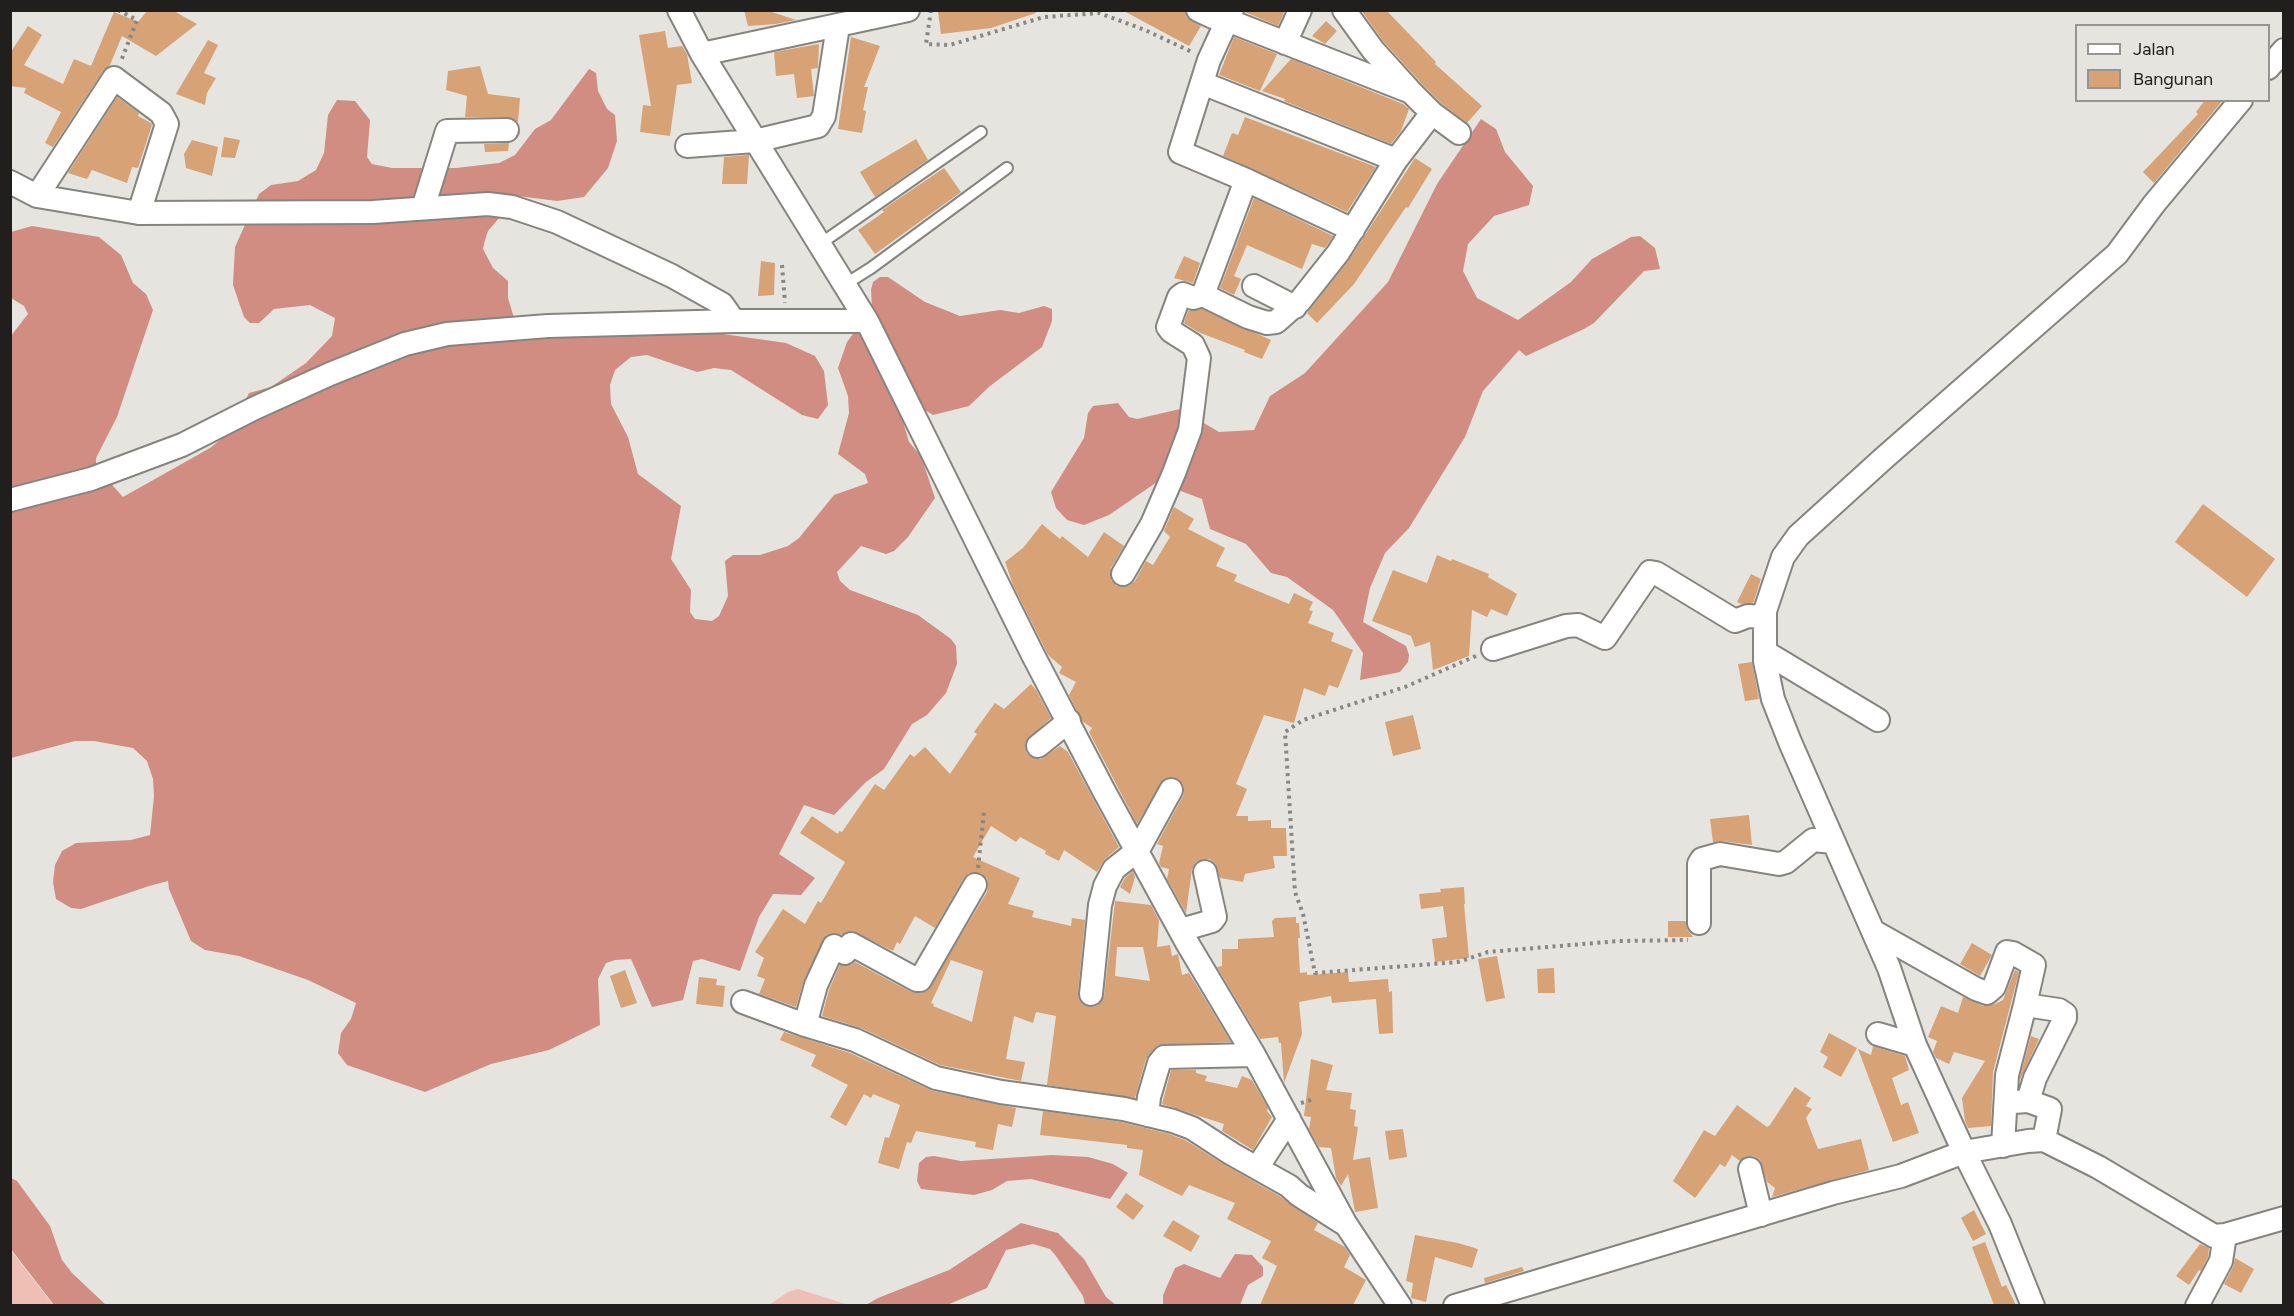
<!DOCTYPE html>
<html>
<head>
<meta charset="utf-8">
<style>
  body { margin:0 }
  #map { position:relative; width:2294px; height:1316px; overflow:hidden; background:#e6e4de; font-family:Figtree,sans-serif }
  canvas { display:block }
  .frame { position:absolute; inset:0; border:12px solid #201f1d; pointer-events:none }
  .legend { position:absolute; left:2075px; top:24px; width:195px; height:78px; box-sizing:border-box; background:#e6e4de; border:2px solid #979591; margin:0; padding:8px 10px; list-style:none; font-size:18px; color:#201f1d }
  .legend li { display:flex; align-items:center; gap:12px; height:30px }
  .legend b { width:30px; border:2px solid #979591 }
</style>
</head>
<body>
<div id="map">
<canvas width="2294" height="1316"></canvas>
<div class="frame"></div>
<ul class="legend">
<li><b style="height:8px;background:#fff"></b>Jalan</li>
<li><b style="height:16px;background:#d6a276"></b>Bangunan</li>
</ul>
</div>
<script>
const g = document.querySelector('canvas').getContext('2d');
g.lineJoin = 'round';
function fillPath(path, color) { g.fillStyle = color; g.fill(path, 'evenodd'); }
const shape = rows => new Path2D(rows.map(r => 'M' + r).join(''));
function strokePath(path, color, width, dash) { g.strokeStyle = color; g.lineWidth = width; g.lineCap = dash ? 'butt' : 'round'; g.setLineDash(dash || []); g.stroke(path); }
const green = shape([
  [10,1249,53,1305,54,1305,11,1305],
  [798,1289,849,1305,769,1305,788,1292]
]);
const forest = shape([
  [589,69,596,73,598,91,607,109,615,115,617,141,608,168,584,197,557,201,518,196,488,231,485,240,483,249,493,268,508,281,508,298,520,338,674,327,786,343,815,356,824,371,828,405,818,419,802,415,731,370,714,368,697,372,647,355,631,357,615,370,610,385,611,404,628,437,638,474,681,506,671,559,691,590,690,612,695,619,712,621,719,616,728,596,725,561,733,555,760,555,788,546,799,538,834,495,868,483,865,474,838,454,849,413,848,396,838,368,847,342,872,308,871,290,873,282,880,277,888,277,925,302,960,316,1000,310,1019,313,1044,306,1052,309,1052,321,1042,347,990,386,969,406,933,415,925,410,904,425,909,442,921,456,935,498,908,537,894,551,886,554,861,546,837,572,840,581,850,590,918,615,951,639,956,646,957,664,946,693,927,715,912,724,884,769,866,782,834,815,804,805,779,854,815,878,801,895,773,894,759,917,740,971,702,959,693,961,683,1000,652,1007,631,959,615,960,606,963,598,979,600,1025,549,1050,491,1064,425,1092,347,1065,338,1053,341,1033,351,1019,356,1003,308,980,239,956,205,950,191,941,169,889,168,881,149,886,81,909,71,908,56,899,53,882,55,865,62,851,76,843,131,840,150,835,154,796,153,779,147,761,133,748,94,741,75,741,11,758,10,337,28,314,24,306,11,298,11,232,32,226,99,237,121,255,133,283,146,294,153,310,117,417,96,458,96,467,123,497,210,448,230,432,249,393,271,387,306,363,332,336,335,318,310,305,274,309,259,323,250,323,244,317,233,285,235,247,259,194,271,185,298,181,316,170,324,153,328,115,337,100,355,101,370,120,367,157,372,164,392,168,456,168,499,163,515,155,535,129,551,120],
  [1481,119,1496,129,1505,152,1533,186,1529,205,1494,216,1468,244,1463,271,1477,298,1518,320,1571,282,1592,259,1631,237,1640,236,1655,248,1660,269,1644,271,1594,323,1584,329,1526,356,1519,350,1483,391,1465,437,1409,528,1385,553,1370,588,1363,622,1406,646,1409,655,1408,662,1400,672,1360,680,1363,653,1333,610,1287,577,1271,573,1246,544,1210,529,1202,499,1157,482,1109,515,1084,525,1067,520,1056,508,1051,492,1084,438,1088,413,1093,406,1118,403,1129,417,1137,419,1180,409,1219,432,1254,430,1270,396,1305,373,1388,282,1437,184],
  [1052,1155,1088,1157,1113,1164,1128,1173,1110,1199,1031,1179,1007,1181,992,1190,974,1195,921,1189,917,1181,919,1163,926,1157,934,1156,961,1161],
  [11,1178,17,1181,50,1226,62,1260,72,1273,106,1305,54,1305,11,1249],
  [1021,1223,1058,1233,1084,1259,1106,1297,1116,1305,1085,1305,1083,1296,1056,1256,1050,1249,1033,1244,1006,1250,987,1288,947,1305,866,1305,878,1298,949,1270],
  [1235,1254,1252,1255,1263,1267,1263,1276,1248,1285,1240,1305,1163,1305,1163,1295,1175,1268,1184,1264,1220,1278]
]);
const building = shape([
  [148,10,172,10,197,24,156,56,122,36,110,65,103,71,53,147,45,143,61,112,24,93,26,88,10,86,10,53,28,26,42,35,24,65,63,84,74,59,91,66,114,12,138,22],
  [744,10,766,10,796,20,776,24,748,26],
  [946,10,1035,10,1036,13,991,28,941,34,938,12],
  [1122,10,1185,10,1187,18,1201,26,1189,46],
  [1245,10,1285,10,1278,26,1245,12],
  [1361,10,1386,10,1436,62,1435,64,1482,106,1467,123,1441,103,1421,83,1383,41],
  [1326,21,1337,31,1325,44,1312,36],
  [665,31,668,48,682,46,687,54,692,83,677,85,670,136,640,132,643,105,651,106,639,35],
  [851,37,880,46,864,87,868,87,863,110,866,111,862,133,838,129],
  [1234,37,1277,54,1260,91,1219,75],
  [208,40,218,45,204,73,216,78,207,93,205,105,176,94],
  [819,44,818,68,811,69,814,96,797,98,794,74,776,76,774,52],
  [1291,59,1403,104,1409,109,1401,131,1391,144,1284,101,1285,99,1262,91],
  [480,66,488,94,520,98,518,122,507,117,465,117,467,96,446,90,448,71],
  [117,97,139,113,138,116,151,123,152,125,138,168,132,167,127,183,92,170,87,179,68,173],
  [2205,100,2223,100,2154,183,2143,172,2198,114,2196,112],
  [1245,117,1376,167,1347,212,1223,156,1232,133,1238,135],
  [224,137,240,140,235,158,221,157],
  [916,139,928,160,875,197,860,172],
  [192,140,218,147,212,176,186,168,184,154],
  [509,143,508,151,485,152,484,144],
  [749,155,747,184,722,184,724,157],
  [1415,158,1432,169,1408,208,1406,207,1354,284,1317,323,1307,313,1349,260],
  [944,168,961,192,875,254,858,230,884,212,882,210],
  [1254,198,1333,236,1325,248,1312,244,1302,269,1247,245,1234,276,1241,279,1234,295,1220,288],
  [1184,256,1200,263,1193,283,1174,278],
  [761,261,775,263,774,295,758,296],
  [1202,309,1271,340,1262,359,1244,352,1245,350,1198,332,1184,323,1188,311],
  [2203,504,2275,559,2247,597,2175,542],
  [1174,507,1194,519,1188,529,1225,548,1216,566,1237,575,1234,581,1289,604,1294,593,1313,602,1309,610,1313,611,1308,623,1334,633,1331,641,1353,650,1338,688,1329,685,1325,696,1304,688,1294,723,1264,715,1236,784,1247,789,1236,816,1248,816,1248,821,1271,820,1271,828,1286,828,1287,856,1273,856,1275,868,1245,874,1243,882,1220,878,1215,863,1210,859,1203,859,1196,862,1192,869,1186,913,1167,879,1169,869,1161,867,1159,863,1163,846,1157,844,1183,796,1184,790,1183,784,1178,779,1171,777,1164,779,1137,824,1089,732,1092,728,1082,721,1069,695,1076,682,1059,673,1062,667,1048,655,1013,585,1005,562,1023,548,1042,524,1060,539,1062,536,1088,557,1104,532,1124,546,1111,568,1111,580,1117,586,1129,586,1135,581,1146,561,1153,565,1170,537,1164,531],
  [1437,555,1451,561,1452,559,1489,574,1488,577,1517,594,1507,616,1491,609,1487,617,1472,610,1469,656,1433,670,1430,642,1415,647,1411,636,1372,621,1393,570,1427,583],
  [1751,574,1761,579,1754,601,1753,603,1741,604,1737,602],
  [1752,662,1759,699,1745,701,1738,664],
  [1031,684,1036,690,1051,718,1026,741,1025,747,1027,754,1033,758,1041,759,1060,746,1068,752,1119,847,1105,859,1097,872,1064,850,1059,861,1045,854,1046,851,1020,837,1016,842,991,826,973,857,1020,878,1008,904,1034,911,1032,917,1071,926,1072,918,1085,920,1078,993,1079,1000,1089,1007,1097,1006,1104,996,1115,901,1151,905,1159,920,1157,947,1170,945,1172,956,1178,954,1182,975,1189,973,1231,1042,1158,1045,1146,1059,1135,1098,1047,1085,1056,1016,1036,1012,1033,1023,1014,1016,1006,1059,1025,1062,1021,1081,940,1065,861,1028,822,1016,829,990,840,965,851,965,855,962,911,992,920,993,927,991,987,892,988,886,987,879,981,873,969,873,964,878,935,928,915,916,900,944,897,942,893,951,852,931,842,935,833,933,826,935,804,980,796,1007,759,994,765,979,757,976,764,958,755,952,783,909,805,924,818,901,821,903,845,862,800,833,812,816,838,834,839,831,842,832,875,784,884,790,910,754,914,757,925,747,950,774,977,734,974,732,995,703,1004,709],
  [1117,947,1143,947,1150,981,1115,976],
  [951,960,983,971,972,1022,933,1006,934,1004,931,1003],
  [1413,715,1421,749,1393,756,1385,722],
  [1749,815,1752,845,1722,841,1713,842,1710,819],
  [1133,871,1135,877,1130,894,1120,887,1125,878],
  [1464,887,1465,904,1464,904,1469,958,1435,962,1432,939,1447,937,1443,906,1421,909,1419,894,1441,892,1440,889],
  [1296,917,1296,923,1299,923,1300,938,1298,938,1300,973,1307,972,1307,975,1348,972,1349,982,1388,979,1389,992,1392,991,1393,1033,1379,1034,1376,999,1332,1003,1331,996,1299,1002,1302,1034,1284,1083,1281,1043,1279,1043,1278,1037,1260,1039,1217,967,1222,966,1222,949,1238,949,1238,939,1274,937,1272,921,1275,918],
  [1668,921,1686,921,1687,929,1693,937,1668,937],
  [1972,943,1992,955,1980,976,1960,964],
  [1497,956,1505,998,1486,1002,1478,959],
  [1554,968,1555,993,1538,993,1537,969],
  [625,970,637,1003,621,1008,610,976],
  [2015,970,2019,972,1993,1072,1991,1126,1968,1128,1965,1121,1962,1098,1985,1061,1954,1052,1949,1064,1936,1058,1933,1052,1937,1041,1928,1037,1941,1006,1958,1013,1963,997,1983,1006,1995,1004,2003,1000],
  [699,977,717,979,716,985,725,986,723,1007,696,1004],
  [784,1032,850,1053,933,1091,1016,1108,1012,1127,998,1124,993,1150,975,1147,976,1142,916,1131,911,1143,907,1142,899,1169,878,1163,885,1137,889,1138,900,1105,873,1094,871,1098,864,1094,846,1126,830,1117,848,1085,811,1066,816,1055,780,1040],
  [1829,1033,1857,1048,1841,1077,1823,1067,1828,1057,1820,1052],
  [2031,1036,2039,1039,2020,1080,2020,1077],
  [1873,1046,1905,1056,1909,1070,1892,1078,1901,1105,1908,1102,1919,1133,1893,1142,1858,1049,1871,1055],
  [1311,1059,1333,1065,1326,1090,1352,1093,1350,1109,1356,1110,1354,1126,1358,1127,1353,1160,1370,1157,1378,1208,1355,1212,1348,1174,1341,1186,1336,1178,1331,1148,1319,1147,1309,1129,1311,1117,1304,1116],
  [1171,1070,1196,1070,1196,1073,1207,1076,1205,1081,1237,1088,1242,1076,1252,1080,1268,1108,1267,1111,1272,1117,1253,1150,1222,1131,1224,1124,1162,1104],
  [1795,1087,1811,1098,1806,1106,1812,1109,1806,1118,1818,1149,1861,1139,1869,1170,1772,1197,1775,1188,1767,1182,1760,1160,1754,1156,1747,1156,1740,1161,1732,1155,1725,1167,1720,1164,1695,1198,1673,1181,1704,1130,1715,1136,1737,1105,1767,1127,1770,1125],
  [1043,1111,1121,1122,1169,1134,1185,1140,1225,1165,1281,1197,1318,1223,1314,1230,1345,1247,1350,1255,1344,1267,1366,1280,1353,1305,1260,1305,1277,1266,1262,1258,1271,1241,1227,1219,1235,1203,1189,1185,1182,1196,1139,1175,1143,1150,1127,1148,1127,1145,1040,1135],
  [1403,1129,1407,1157,1389,1160,1385,1131],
  [1126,1193,1144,1206,1133,1220,1116,1207],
  [1974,1210,1986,1234,1973,1241,1961,1218],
  [1173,1220,1200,1236,1191,1252,1163,1236],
  [1415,1235,1458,1243,1478,1249,1472,1268,1435,1257,1426,1302,1411,1298,1413,1283,1406,1281],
  [1985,1242,2002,1287,2006,1285,2016,1305,1994,1305,1972,1247],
  [2200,1244,2209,1248,2208,1257,2201,1271,2199,1270,2189,1285,2176,1276],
  [2235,1258,2254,1269,2241,1293,2224,1284,2233,1267],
  [1522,1267,1524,1271,1485,1283,1484,1278]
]);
const path = shape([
  [118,10,137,20,121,61],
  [931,10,926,44,950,45,1044,17,1099,13,1145,30,1192,52],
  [782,265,785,303],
  [1476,656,1405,687,1303,720,1285,732,1295,892,1303,914,1315,973,1458,962,1488,952,1619,941,1688,940],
  [978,868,984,812],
  [1301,1103,1314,1099]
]);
const lane = shape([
  [820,244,981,132],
  [844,285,871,268,1007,168]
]);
const street = shape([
  [679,10,702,54,867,321,1033,655,1104,791,1186,941,1254,1055,1345,1223,1400,1306],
  [1198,10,1213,17,1227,20,1411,92],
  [1232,10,1209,60,1180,152,1246,180,1203,295,1248,317,1267,323,1276,322,1300,301,1338,253,1396,160,1432,113],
  [1344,10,1373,50,1411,92,1432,113,1459,133],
  [1285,43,1300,10],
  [702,54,908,10],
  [2268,68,2284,50],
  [1202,83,1396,160],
  [687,146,755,141,818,126,824,116,838,26],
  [1246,180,1353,230],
  [10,182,37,196,139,213,373,212,488,204,512,207,557,222,672,276,722,304,734,321],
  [37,196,114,78,161,113,167,124,139,213],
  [423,208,447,131,507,130],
  [1254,286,1295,307],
  [10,500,91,479,182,445,255,408,330,374,405,344,447,334,548,326,734,321,867,321],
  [1123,574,1152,524,1174,473,1190,430,1199,358,1193,345,1171,331,1168,327,1179,297,1183,294,1193,298,1203,295],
  [1493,649,1566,626,1578,625,1605,638,1650,572,1656,573,1735,621,1748,616,1765,617],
  [1765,652,1878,720],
  [1038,746,1069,721],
  [1699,923,1699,864,1702,859,1720,854,1779,864,1786,862,1813,840,1833,842],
  [1181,930,1212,921,1215,917,1205,872],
  [1873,931,1976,989,1987,993,1994,987,2007,952,2013,953,2034,965,2025,1005],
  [1091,994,1100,905,1105,886,1114,869,1138,850,1171,790],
  [743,1002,805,1025,855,1040,936,1078,1001,1092,1124,1109,1173,1121,1192,1128,1232,1154,1289,1186,1299,1195,1343,1223],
  [805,1025,816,985,834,946,845,953,851,944,917,980,920,980,975,885],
  [1878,1034,1915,1045],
  [2013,1102,2028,1101,2050,1109,2044,1140],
  [1147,1115,1149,1097,1159,1063,1164,1057,1254,1055],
  [2003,1146,2007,1075,2025,1005,2059,1010,2065,1014,2065,1018,2035,1078,2028,1101],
  [1257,1168,1289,1119],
  [1750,1169,1761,1215],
  [1455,1306,1833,1193,1901,1176,1964,1152,2028,1141,2044,1140,2098,1167,2214,1236,2225,1235,2284,1218],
  [2033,1306,2000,1224,1964,1152,1915,1045,1889,968,1790,742,1773,699,1765,661,1765,611,1783,557,1798,536,1884,458,2117,254,2154,204,2241,100],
  [2197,1306,2221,1261,2225,1235]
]);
fillPath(green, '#efbeb5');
fillPath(forest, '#d18d81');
fillPath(building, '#d6a276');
strokePath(lane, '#86847f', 14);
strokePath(street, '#86847f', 26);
strokePath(path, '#888783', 4, [3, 4.5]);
strokePath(lane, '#fff', 10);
strokePath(street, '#fff', 22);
</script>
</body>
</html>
